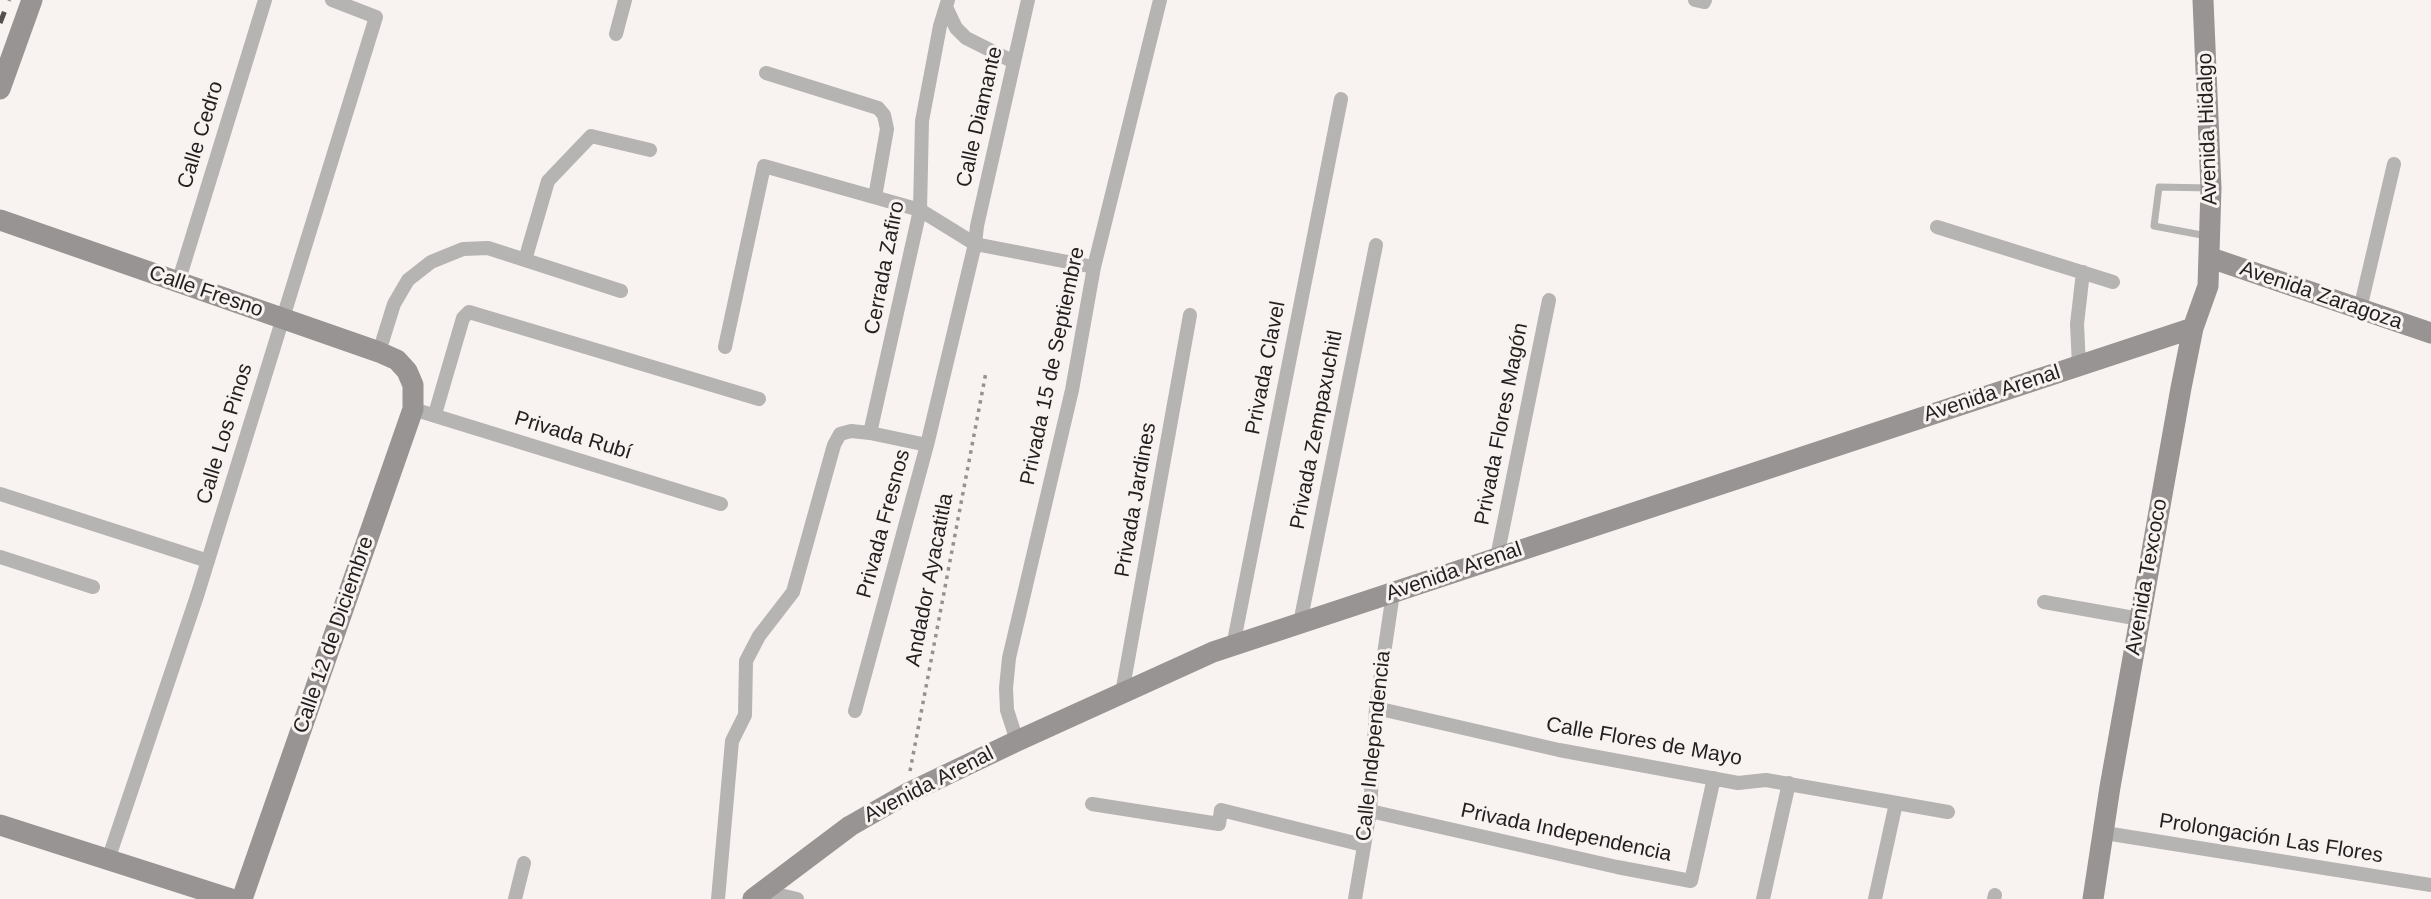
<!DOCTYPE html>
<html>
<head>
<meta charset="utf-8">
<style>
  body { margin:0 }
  canvas { display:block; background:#f8f2f0 }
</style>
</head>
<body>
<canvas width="2431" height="899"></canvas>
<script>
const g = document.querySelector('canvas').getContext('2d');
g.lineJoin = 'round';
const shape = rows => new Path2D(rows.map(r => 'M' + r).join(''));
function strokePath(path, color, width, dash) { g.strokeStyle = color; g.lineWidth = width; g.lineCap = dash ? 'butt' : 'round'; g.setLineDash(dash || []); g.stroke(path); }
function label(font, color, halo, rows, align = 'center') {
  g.font = font + ' Arial,sans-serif'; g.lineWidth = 6; g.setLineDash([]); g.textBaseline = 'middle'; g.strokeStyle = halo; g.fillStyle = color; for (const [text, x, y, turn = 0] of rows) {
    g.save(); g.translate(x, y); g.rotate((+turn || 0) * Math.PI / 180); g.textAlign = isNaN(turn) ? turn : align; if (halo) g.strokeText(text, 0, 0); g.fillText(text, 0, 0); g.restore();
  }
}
const path = shape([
  [910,771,986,372]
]);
const service = shape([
  [2207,236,2154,226,2159,187,2209,188]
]);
const minor = shape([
  [1695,0,1704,2,1705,0],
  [946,7,956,28,966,38,1014,62],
  [616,34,625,0],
  [766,73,878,108,884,115,887,129,875,197],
  [1937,227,2113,282],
  [525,260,548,181,591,136,650,150],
  [178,283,265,0],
  [2360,309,2394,164],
  [725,347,764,166,920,210,975,244,1094,267],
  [379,352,394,304,408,280,431,262,463,249,488,248,621,291],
  [2079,366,2077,324,2083,272],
  [413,409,721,504],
  [435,414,463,318,469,312,759,399],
  [870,433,920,210,922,121,940,26,948,0],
  [0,494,208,561],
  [0,557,93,587],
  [1497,557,1549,300],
  [2044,602,2140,619],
  [1300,623,1376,245],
  [1233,646,1341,99],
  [1122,693,1190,315],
  [1376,708,1559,750,1738,783,1766,780,1948,812],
  [855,711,927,445,975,244,977,226,1028,0],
  [1017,741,1007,710,1006,688,1009,658,1072,390,1094,267,1160,0],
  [1092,804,1219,824,1221,810,1363,845],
  [1370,811,1617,867,1691,881,1714,778],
  [2105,833,2431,885],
  [108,860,197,596,376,17,332,0],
  [763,891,797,899],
  [515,899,524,863],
  [718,899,732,741,745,715,746,661,759,636,793,592,834,445,840,434,851,431,870,433,927,445],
  [1355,899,1370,811,1376,708,1393,593],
  [1763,899,1789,783],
  [1875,899,1896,803],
  [1994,899,1995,895]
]);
const secondary = shape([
  [0,89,32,0],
  [0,220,379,352,397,360,407,371,413,385,413,409,242,899],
  [2211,258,2431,333],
  [0,825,231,899],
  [753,899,850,826,906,794,1017,741,1213,652,2193,328],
  [2093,899,2110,787,2181,388,2193,328,2208,286,2211,188,2203,0]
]);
const rail = shape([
  [0,23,9,0]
]);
const streetNames = [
  ["Calle Diamante",980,117,-77],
  ["Avenida Hidalgo",2208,129,-92],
  ["Calle Cedro",201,135,-73],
  ["Cerrada Zafiro",885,268,-79],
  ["Calle Fresno",206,292,19],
  ["Avenida Zaragoza",2321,296,19],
  ["Privada 15 de Septiembre",1053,366,-78],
  ["Privada Clavel",1266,368,-79],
  ["Avenida Arenal",1992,394,-18],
  ["Privada Flores Magón",1502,424,-79],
  ["Privada Zempaxuchitl",1317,430,-79],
  ["Calle Los Pinos",225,434,-73],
  ["Privada Rubí",573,436,17],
  ["Privada Jardines",1136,500,-80],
  ["Privada Fresnos",884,524,-75],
  ["Avenida Arenal",1454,572,-19],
  ["Avenida Texcoco",2147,577,-80],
  ["Andador Ayacatitla",930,580,-79],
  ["Calle 12 de Diciembre",334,635,-71],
  ["Calle Flores de Mayo",1644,742,10],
  ["Calle Independencia",1374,746,-84],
  ["Avenida Arenal",929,785,-27],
  ["Privada Independencia",1566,833,12],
  ["Prolongación Las Flores",2271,839,9]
];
strokePath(path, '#959190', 3.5, [3.5, 5]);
strokePath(service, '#b6b3b3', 7);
strokePath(minor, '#b6b3b3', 14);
strokePath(secondary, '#989494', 21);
strokePath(rail, '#53504f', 5, [12, 12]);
label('21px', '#211f1f', '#f8f2f0', streetNames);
</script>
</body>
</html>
